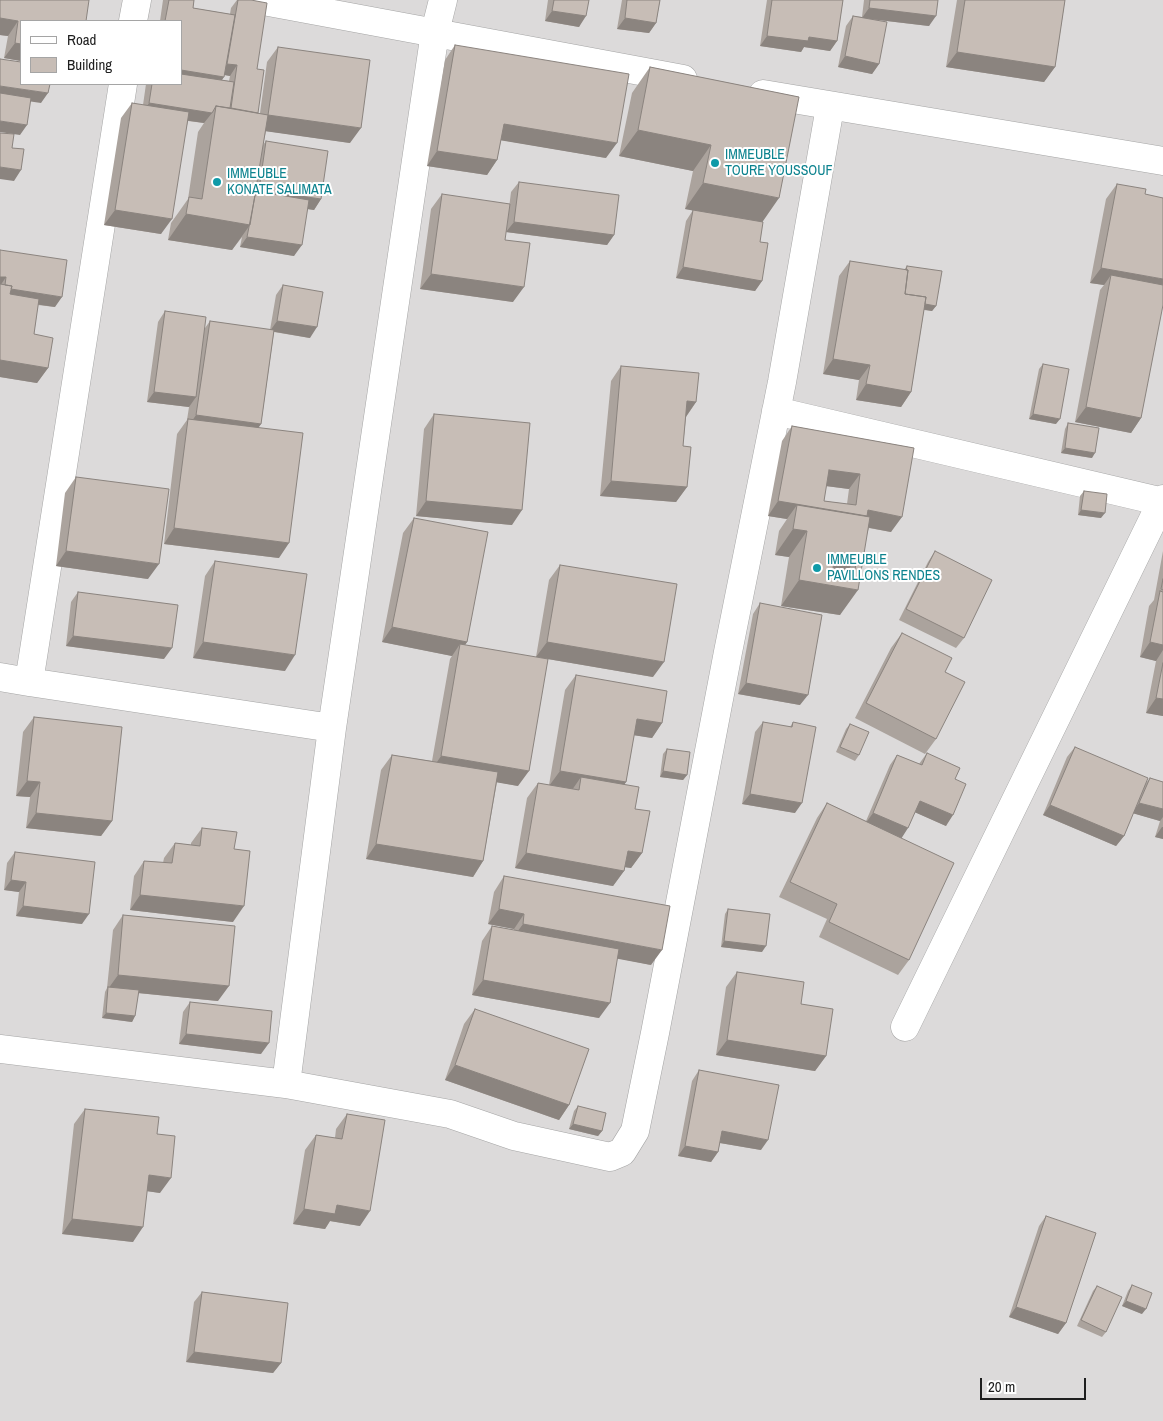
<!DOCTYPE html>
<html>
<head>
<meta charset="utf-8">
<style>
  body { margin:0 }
  #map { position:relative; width:1163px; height:1421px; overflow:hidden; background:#efebe3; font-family:"Archivo Narrow",sans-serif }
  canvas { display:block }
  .legend { position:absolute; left:20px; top:20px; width:162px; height:65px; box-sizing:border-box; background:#fff; border:1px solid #a5a5a5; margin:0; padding:6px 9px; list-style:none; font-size:15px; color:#1e1e1e }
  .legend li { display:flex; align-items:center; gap:10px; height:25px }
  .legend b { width:25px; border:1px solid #a5a5a5 }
  .scale { position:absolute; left:980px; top:1378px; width:106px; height:22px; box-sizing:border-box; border:2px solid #1e1e1e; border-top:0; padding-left:6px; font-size:15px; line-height:18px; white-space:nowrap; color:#1e1e1e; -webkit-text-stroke:4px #fff; paint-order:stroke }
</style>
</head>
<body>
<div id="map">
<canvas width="1163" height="1421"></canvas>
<ul class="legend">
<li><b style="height:6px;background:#fff"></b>Road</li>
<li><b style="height:14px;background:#c7bdb6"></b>Building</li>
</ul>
<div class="scale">20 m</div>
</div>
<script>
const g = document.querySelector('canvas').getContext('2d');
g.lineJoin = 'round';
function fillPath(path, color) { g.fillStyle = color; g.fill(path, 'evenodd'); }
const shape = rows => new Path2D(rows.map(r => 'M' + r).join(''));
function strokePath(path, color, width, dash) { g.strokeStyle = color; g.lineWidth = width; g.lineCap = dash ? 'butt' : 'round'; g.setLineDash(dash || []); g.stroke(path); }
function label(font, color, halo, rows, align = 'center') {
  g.font = font + ' "Archivo Narrow",sans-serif'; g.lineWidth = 4; g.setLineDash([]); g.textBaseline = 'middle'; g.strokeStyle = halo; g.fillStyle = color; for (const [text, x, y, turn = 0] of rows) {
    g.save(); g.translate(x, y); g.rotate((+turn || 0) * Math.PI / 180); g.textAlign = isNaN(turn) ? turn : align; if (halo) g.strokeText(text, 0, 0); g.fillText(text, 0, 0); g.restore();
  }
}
const residential = shape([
  [0,0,1163,0,1163,1421,0,1421],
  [21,21,181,21,181,84,21,84]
]);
const minor = shape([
  [258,0,683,79],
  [133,21,137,0],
  [763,94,1163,161],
  [776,411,1163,502],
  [0,677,29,682,123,84],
  [29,682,332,728],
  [905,1027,1163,499],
  [0,1049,286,1084,450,1114,514,1136,610,1157,622,1152,635,1131,655,1033,728,652,782,382,830,107],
  [286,1084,332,728,435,32,443,0]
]);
const wall = shape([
  [0,0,21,21,21,61,4,58,8,36,0,35],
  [163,0,194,0,193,8,230,14,231,8,237,0,251,0,257,69,258,113,260,113,267,62,278,47,350,143,266,131,263,145,266,141,321,199,314,210,307,209,294,256,240,247,242,237,232,250,168,240,171,223,188,199,198,132,204,123,188,121,161,234,104,225,121,118,132,103,143,105,146,84,181,84,181,21,160,21],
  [224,75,230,76,229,81,222,80],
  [548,0,589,0,579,27,545,21],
  [622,0,660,0,656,23,649,33,617,29],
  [767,0,843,0,837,41,830,51,804,47,801,52,760,46],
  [864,0,938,0,929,26,878,20,879,64,872,74,838,67,846,26,853,16,862,17],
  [957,0,1065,0,1055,67,1044,82,946,67],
  [455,45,606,158,501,140,497,160,487,175,427,166,445,60],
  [650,67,799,97,762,222,760,242,762,281,755,291,676,278,686,221,693,210,685,209,693,171,619,156,632,93],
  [519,182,614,235,607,245,506,232,511,192],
  [1117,184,1145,194,1141,418,1131,433,1075,422,1100,290,1104,285,1090,283,1106,199],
  [442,194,505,240,513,302,420,289,431,209],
  [0,250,55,307,38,305,34,334,48,368,37,383,0,377],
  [850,261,904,270,907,266,936,306,932,311,924,310,911,392,901,407,856,400,859,380,823,374,839,276],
  [283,285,310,338,274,332,261,424,258,428,279,558,164,544,177,434,187,420,189,407,147,402,158,322,165,311,205,328,210,321,270,330,276,295],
  [1043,364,1056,424,1029,419,1039,369],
  [621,366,696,402,686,417,683,446,687,487,676,502,600,496,611,381],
  [434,414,512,525,416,516,424,429],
  [1068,423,1092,458,1061,453,1065,429],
  [792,426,914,448,891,532,869,528,840,615,781,606,789,557,775,555,779,531,787,519,768,516,782,441],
  [826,486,849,489,847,504,824,501],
  [76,477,148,579,56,566,65,493],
  [1084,491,1101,518,1078,515,1080,496],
  [414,518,467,642,465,645,518,786,497,782,483,861,473,877,366,859,381,770,392,755,432,761,450,659,452,656,382,642,403,533],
  [935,551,964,638,956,648,899,620,928,562],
  [1163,551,1163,716,1146,713,1156,661,1140,657,1149,606,1154,600],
  [215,561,285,671,193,658,205,576],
  [560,565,653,677,536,657,549,580],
  [78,592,164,659,66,646,71,602],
  [760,603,800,705,738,694,753,614],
  [902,633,945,672,936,739,925,754,855,718,891,648],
  [576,675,662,723,652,738,634,735,626,782,624,785,635,809,642,853,631,868,625,867,624,871,613,886,515,868,527,798,538,783,549,785,565,690],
  [34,717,112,821,101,836,26,828,30,797,16,796,23,732],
  [763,722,790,727,793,722,795,813,742,804,755,732],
  [850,724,859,755,855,761,836,752,846,729],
  [1075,747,1145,784,1150,778,1163,782,1163,839,1155,837,1160,821,1133,813,1124,836,1116,846,1043,815,1067,757],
  [667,749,687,775,683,780,660,777,663,754],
  [927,753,955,779,946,826,915,812,901,838,909,960,898,975,819,937,827,919,779,897,817,818,827,803,866,821,890,765,897,755,919,764],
  [202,828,234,849,233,922,130,910,134,876,144,861,163,863,164,858,175,843,191,845,191,843],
  [15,852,82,924,16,916,19,892,4,890,7,863],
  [504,876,651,965,617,958,599,1018,472,995,482,941,492,926,514,930,514,929,488,924,494,892],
  [728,909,762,952,721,947,725,914],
  [123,915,218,1001,138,993,135,1016,132,1022,102,1018,105,992,107,988,113,930],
  [737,972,801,1004,826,1056,815,1071,716,1055,726,987],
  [190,1002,261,1054,179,1044,183,1012],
  [475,1009,569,1105,559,1120,445,1080,464,1024],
  [699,1070,761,1150,720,1143,718,1152,711,1162,678,1156,692,1081],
  [578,1106,602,1131,598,1136,569,1129,574,1111],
  [85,1109,157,1134,160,1193,147,1191,133,1242,62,1234,74,1124],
  [347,1114,360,1226,330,1221,325,1229,293,1224,305,1150,316,1135,335,1138,336,1129],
  [1046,1216,1066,1323,1058,1334,1009,1317,1039,1226],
  [1132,1285,1142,1314,1122,1306,1128,1291],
  [1097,1286,1106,1332,1102,1337,1077,1326,1093,1291],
  [202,1292,281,1363,273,1373,186,1362,194,1302]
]);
const shadedWall = shape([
  [869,8,936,16,929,26,862,18],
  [552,11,586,16,579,27,545,21],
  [0,18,18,21,8,36,0,35],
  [625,18,656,23,649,33,617,29],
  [767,36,809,37,837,41,830,51,804,47,801,52,760,46],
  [15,43,21,44,21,61,4,58],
  [957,52,1055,67,1044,82,946,67],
  [845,56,879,64,872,74,838,67],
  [227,64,237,65,230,76,220,74],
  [181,70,224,77,217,87,181,81],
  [0,86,48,93,41,103,0,97],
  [149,103,212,113,204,123,142,114],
  [268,115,361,128,350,143,257,130],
  [0,121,27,125,20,135,0,132],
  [504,124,617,143,606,158,493,139],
  [638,130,711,145,693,171,619,156],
  [437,151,497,160,487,175,427,166],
  [0,167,21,170,14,181,0,179],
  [703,183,779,198,761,224,685,209],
  [259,190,321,199,314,210,253,200,253,197],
  [115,210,172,219,161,234,104,225],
  [186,214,250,225,232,250,168,240],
  [514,222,614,235,607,245,506,232],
  [247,237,302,245,294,256,240,247],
  [683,267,762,281,755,291,676,278],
  [1101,268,1163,279,1163,296,1111,275,1104,285,1090,283],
  [431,274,524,287,513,302,420,289],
  [0,277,6,277,0,286],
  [4,288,62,297,55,307,0,299],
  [902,300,936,306,932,311,898,305],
  [277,321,317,327,310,338,270,331],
  [833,359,870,365,859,380,823,374],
  [0,360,48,368,37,383,0,377],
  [866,384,911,392,901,407,856,400],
  [154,392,196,397,189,407,147,402],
  [687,401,696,402,685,418],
  [1086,407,1141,418,1131,433,1075,422],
  [1033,414,1060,419,1056,424,1029,419],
  [196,415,261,424,250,439,186,430],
  [1065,448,1095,453,1092,458,1061,453],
  [829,470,860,474,849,489,818,485],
  [611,481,687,487,676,502,600,496],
  [426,501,522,510,512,525,416,516],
  [778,501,868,510,902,517,891,532,860,526,797,505,787,519,768,516],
  [1081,510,1105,513,1101,518,1078,515],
  [174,528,289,543,279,558,164,544],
  [793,529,807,531,789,557,775,555],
  [66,551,159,564,148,579,56,566],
  [835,554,857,557,839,583,816,579],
  [799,580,858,590,840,615,781,606],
  [392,627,467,642,459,654,460,644,452,656,382,642],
  [73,636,172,648,164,659,66,646],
  [203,642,295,655,285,671,193,658],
  [547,642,664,662,653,677,536,657],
  [1150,642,1163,645,1163,650,1156,661,1140,657],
  [746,683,808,695,800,705,738,694],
  [1156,698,1163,699,1163,716,1146,713],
  [637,719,662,723,652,738,626,734],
  [441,756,529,771,518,786,431,771],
  [560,771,626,782,615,797,579,790,581,777,572,790,549,786],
  [663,771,687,775,683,780,660,777],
  [27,781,40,782,30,797,16,796],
  [750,794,802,803,795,813,742,804],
  [920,801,953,815,946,826,912,811],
  [1139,803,1163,809,1163,817,1160,821,1132,813],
  [1050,805,1124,836,1116,846,1043,815],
  [36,813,112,821,101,836,26,828],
  [873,813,908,828,901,839,865,824],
  [1162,827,1163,827,1163,839,1155,837],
  [376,844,483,861,473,877,366,859],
  [628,851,642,853,631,868,617,866],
  [526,853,624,871,613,886,515,868],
  [11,880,26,882,19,892,4,890],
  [140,895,244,906,233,922,130,910],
  [23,906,89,914,82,924,16,916],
  [499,909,524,914,514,929,488,924],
  [523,924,662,950,651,965,512,939],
  [724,941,766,946,762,952,721,947],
  [118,975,229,986,218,1001,108,990,108,989],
  [483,980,610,1003,599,1018,472,995],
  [106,1013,135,1016,132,1022,102,1018],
  [186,1034,269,1043,261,1054,179,1044],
  [727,1040,826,1056,815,1071,716,1055],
  [455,1065,569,1105,559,1120,445,1080],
  [573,1124,602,1131,598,1136,569,1129],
  [722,1131,768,1140,761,1150,714,1142],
  [685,1146,718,1152,711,1162,678,1156],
  [149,1175,171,1178,160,1193,139,1190],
  [337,1205,370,1211,360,1226,330,1221,325,1229,293,1224,304,1209],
  [72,1219,143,1227,133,1242,62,1234],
  [1126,1301,1146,1309,1142,1314,1122,1306],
  [1016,1307,1066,1323,1058,1334,1009,1317],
  [194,1352,281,1363,273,1373,186,1362]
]);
const building = shape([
  [0,0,89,0,86,21,21,21,21,44,15,43,18,21,0,18,0,0],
  [169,0,194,0,193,8,235,15,224,77,181,70,181,21,165,21,169,0],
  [238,0,251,0,267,3,257,69,264,70,258,113,231,108,237,65,227,64,238,0],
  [554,0,589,0,586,16,552,11,554,0],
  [627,0,660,0,656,23,625,18,627,0],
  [772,0,843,0,837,41,809,37,808,41,767,36,772,0],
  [870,0,938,0,936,16,869,8,870,0],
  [965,0,1065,0,1055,67,957,52,965,0],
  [853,16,887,22,879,64,845,56,853,16],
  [455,45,629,74,617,143,504,124,497,160,437,151,455,45],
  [278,47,370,60,361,128,268,115,278,47],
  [0,59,21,62,21,84,50,84,48,93,0,86,0,59],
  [650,67,799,97,779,198,703,183,711,145,638,130,650,67],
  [181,74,234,82,230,108,216,106,212,113,149,103,152,84,181,84,181,74],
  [0,93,31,98,27,125,0,121,0,93],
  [132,103,189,112,172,219,115,210,132,103],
  [216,106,268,115,250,225,186,214,189,197,202,199,216,106],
  [0,133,14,134,12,148,24,149,21,170,0,167,0,133],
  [266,141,328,151,321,199,259,190,266,141],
  [519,182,619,195,614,235,514,222,519,182],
  [1117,184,1146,189,1145,194,1163,198,1163,279,1101,268,1117,184],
  [256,191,309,200,302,245,247,237,256,191],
  [442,194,510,204,505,240,530,243,524,287,431,274,442,194],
  [693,210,763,222,760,242,768,243,762,281,683,267,693,210],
  [0,250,67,260,62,297,11,289,12,286,5,285,6,277,0,277,0,250],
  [850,261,908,270,905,294,926,297,911,392,866,384,870,365,833,359,850,261],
  [907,266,942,271,936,306,925,304,926,297,905,294,908,270,906,270,907,266],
  [1111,275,1163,285,1163,305,1141,418,1086,407,1111,275],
  [0,284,12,286,10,294,39,299,34,334,53,338,48,368,0,360,0,284],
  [283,285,323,292,317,327,277,321,283,285],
  [165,311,206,317,196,397,154,392,165,311],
  [210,321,274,330,261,424,196,415,210,321],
  [1043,364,1069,369,1060,419,1033,414,1043,364],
  [621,366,699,373,696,402,687,401,683,446,691,447,687,487,611,481,621,366],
  [434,414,530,423,522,510,426,501,434,414],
  [188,419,303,433,289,543,174,528,188,419],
  [1068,423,1099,428,1095,453,1065,448,1068,423],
  [792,426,914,448,902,517,868,510,867,516,778,501,792,426],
  [829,470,860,474,856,505,824,501,829,470],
  [76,477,169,489,159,564,66,551,76,477],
  [1084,491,1107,494,1105,513,1081,510,1084,491],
  [797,505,870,517,858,590,799,580,807,531,793,529,797,505],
  [835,554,857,557,855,570,833,568,835,554],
  [414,518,488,532,467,642,392,627,414,518],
  [935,551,992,580,964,638,906,609,935,551],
  [215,561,307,574,295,655,203,642,215,561],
  [560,565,677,584,664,662,547,642,560,565],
  [1163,579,1163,590,1161,589,1163,579],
  [1160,591,1163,592,1163,645,1150,642,1160,591],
  [78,592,178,605,172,648,73,636,78,592],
  [760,603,822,615,808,695,746,683,760,603],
  [902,633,952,658,945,672,965,682,936,739,866,703,902,633],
  [460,644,548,659,529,771,441,756,460,644],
  [1163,663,1163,699,1156,698,1163,663],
  [576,675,667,691,662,723,637,719,626,782,560,771,576,675],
  [34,717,122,727,112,821,36,813,40,782,27,781,34,717],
  [763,722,792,727,793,722,816,727,802,803,750,794,763,722],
  [850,724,869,732,859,755,840,747,850,724],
  [1075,747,1148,778,1124,836,1050,805,1075,747],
  [667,749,690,752,687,775,663,771,667,749],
  [927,753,960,768,955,779,966,784,953,815,920,801,908,828,873,813,897,755,922,765,927,753],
  [392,755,498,772,483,861,376,844,392,755],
  [581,777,639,787,635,809,650,811,642,853,628,851,624,871,526,853,538,783,579,790,581,777],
  [1150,778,1163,782,1163,809,1139,803,1150,778],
  [827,803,954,863,909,960,829,922,837,904,790,882,827,803],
  [202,828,237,832,234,849,250,851,244,906,140,895,144,861,172,863,175,843,200,846,202,828],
  [15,852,95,862,89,914,23,906,26,882,11,880,15,852],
  [504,876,670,906,662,950,523,924,524,914,499,909,504,876],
  [728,909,770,914,766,946,724,941,728,909],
  [123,915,235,926,229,986,118,975,123,915],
  [492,926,619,949,610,1003,483,980,492,926],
  [737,972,804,982,801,1004,833,1009,826,1056,727,1040,737,972],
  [108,987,139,990,135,1016,106,1013,108,987],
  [190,1002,272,1011,269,1043,186,1034,190,1002],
  [475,1009,589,1049,569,1105,455,1065,475,1009],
  [699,1070,779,1085,768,1140,722,1131,718,1152,685,1146,699,1070],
  [578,1106,606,1113,602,1131,573,1124,578,1106],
  [85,1109,159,1117,157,1134,175,1136,171,1178,149,1175,143,1227,72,1219,85,1109],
  [347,1114,385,1120,370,1211,337,1205,335,1214,304,1209,316,1135,342,1139,347,1114],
  [1046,1216,1096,1233,1066,1323,1016,1307,1046,1216],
  [1132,1285,1152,1293,1146,1309,1126,1301,1132,1285],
  [1097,1286,1122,1297,1106,1332,1081,1320,1097,1286],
  [202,1292,288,1303,281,1363,194,1352,202,1292]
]);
const markers = [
  [715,163,5,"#0f9aa8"],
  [217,182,5,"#0f9aa8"],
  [817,568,5,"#0f9aa8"]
];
const cultureNames = [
  ["IMMEUBLE",725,155],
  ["TOURE YOUSSOUF",725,171],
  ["IMMEUBLE",227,174],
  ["KONATE SALIMATA",227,190],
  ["IMMEUBLE",827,560],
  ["PAVILLONS RENDES",827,576]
];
fillPath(residential, '#dcdada');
strokePath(minor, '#a5a5a5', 29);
strokePath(minor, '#fff', 28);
fillPath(wall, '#aba39d');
fillPath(shadedWall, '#8b847f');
fillPath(building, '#c7bdb6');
strokePath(building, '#8b847f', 1);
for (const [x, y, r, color] of markers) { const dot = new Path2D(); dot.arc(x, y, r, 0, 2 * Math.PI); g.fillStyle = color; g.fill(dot); strokePath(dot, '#fff', 2); }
label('14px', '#0d838f', '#fff', cultureNames, 'left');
</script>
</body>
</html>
